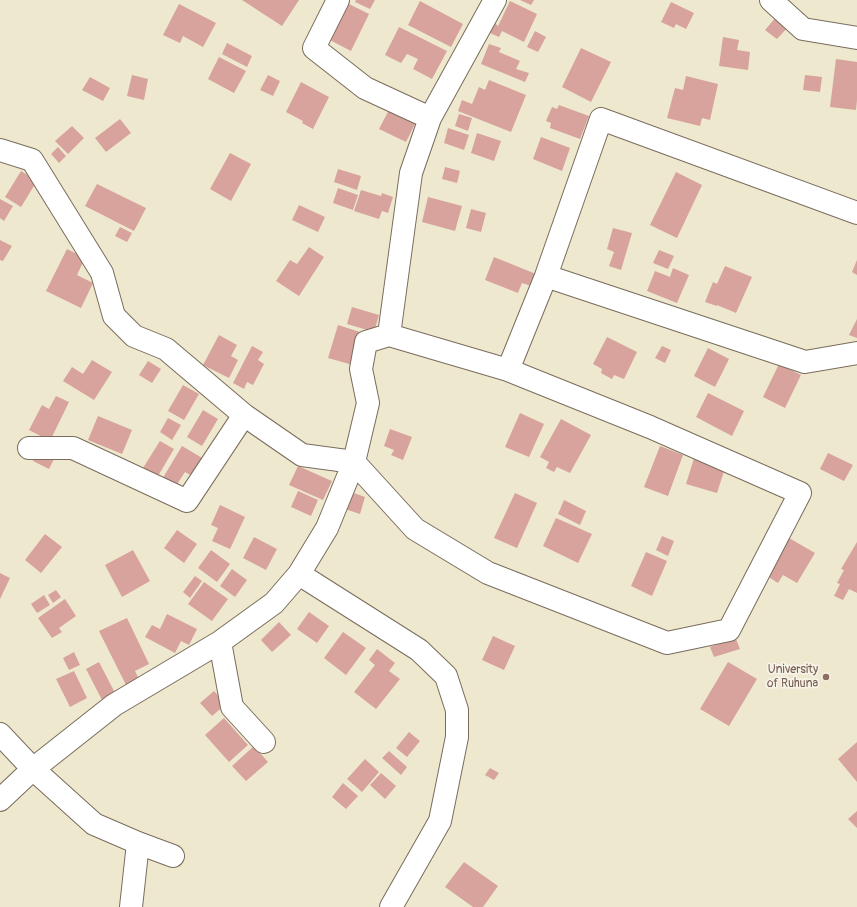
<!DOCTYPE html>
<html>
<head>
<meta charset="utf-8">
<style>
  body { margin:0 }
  canvas { display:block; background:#eee8cf }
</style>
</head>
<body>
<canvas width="857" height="907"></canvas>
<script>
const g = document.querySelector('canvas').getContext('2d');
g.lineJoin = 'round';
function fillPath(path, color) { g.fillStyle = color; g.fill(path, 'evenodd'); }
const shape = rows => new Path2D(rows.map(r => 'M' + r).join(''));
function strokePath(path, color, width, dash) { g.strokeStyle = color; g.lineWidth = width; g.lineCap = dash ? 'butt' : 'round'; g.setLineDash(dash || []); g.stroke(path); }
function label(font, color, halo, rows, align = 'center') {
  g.font = font + ' Pangolin,sans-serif'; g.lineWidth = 3.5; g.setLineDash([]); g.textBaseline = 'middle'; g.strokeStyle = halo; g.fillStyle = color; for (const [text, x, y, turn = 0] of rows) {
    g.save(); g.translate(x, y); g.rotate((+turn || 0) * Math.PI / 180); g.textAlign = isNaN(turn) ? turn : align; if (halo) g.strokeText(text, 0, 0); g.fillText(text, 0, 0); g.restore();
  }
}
const building = shape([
  [242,0,299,0,282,26],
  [356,0,375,0,370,9,355,2],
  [520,0,534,0,531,5],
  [420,1,463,24,451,47,408,25],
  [510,1,537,14,524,42,502,31,499,37,490,33,495,23,498,26],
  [345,2,369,14,351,51,326,38],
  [671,2,694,13,686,29,676,24,674,28,661,22],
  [179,4,216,23,203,47,183,36,180,43,163,35],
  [777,16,789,26,777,39,765,30],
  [399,27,447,51,432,79,413,69,418,59,407,54,401,63,385,55],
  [535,31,546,37,538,52,527,47],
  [723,37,739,40,737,50,750,52,748,70,719,66],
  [227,43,252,56,247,67,222,54],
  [489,44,501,48,499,52,520,61,516,69,529,73,525,82,481,64],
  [581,48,611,62,591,102,562,87],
  [219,57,246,71,234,93,208,79],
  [836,59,857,62,857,100,856,110,830,107],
  [132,75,148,79,144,100,127,96],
  [268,75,280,81,273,96,260,90],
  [805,75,822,77,820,92,803,90],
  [686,76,718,84,710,120,702,118,700,126,667,118,675,88,683,90],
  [90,77,110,88,103,101,82,90],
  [489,80,526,95,511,132,458,111,462,100,472,104,479,87,485,90],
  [301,82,329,97,313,129,302,123,303,121,286,112],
  [559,105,589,116,580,139,550,128,551,123,546,121,552,107,557,109],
  [390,108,416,122,406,142,379,129],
  [459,114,472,118,468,131,455,126],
  [120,119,131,133,106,152,95,138],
  [72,126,84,138,68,154,55,141],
  [448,128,469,135,464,150,444,143],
  [477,133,501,141,494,161,471,153],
  [541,137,570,148,562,171,533,159],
  [58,147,66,156,59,163,51,154],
  [230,153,251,164,231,201,210,189],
  [445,167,460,171,457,183,442,179],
  [338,169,361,176,357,190,334,182],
  [21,171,37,181,21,207,5,197],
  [676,172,702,185,677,238,650,225],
  [97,184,146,208,134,231,85,206],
  [338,188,358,195,353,210,333,203],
  [361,190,381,196,382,193,393,197,388,213,382,211,379,219,354,211],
  [428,197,462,206,455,231,422,222],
  [0,199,13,206,4,221,0,218],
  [299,205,325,217,318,232,292,220],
  [471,209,486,213,481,232,466,228],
  [120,227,132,233,127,242,115,236],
  [613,228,632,233,621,270,609,266,614,252,607,249],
  [0,240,12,246,3,261,0,260],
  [309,247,324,257,299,296,276,281,290,260,297,264],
  [67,249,85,258,77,275,93,283,81,308,46,291],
  [659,250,674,256,668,269,653,263],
  [494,257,536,274,531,286,522,283,518,293,485,280],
  [857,260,857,275,852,272],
  [725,266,752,277,736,313,717,305,717,306,705,302,713,282,717,284],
  [673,268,689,275,677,303,647,291,655,271,670,277],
  [352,307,379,315,374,332,347,324],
  [857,319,857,338,849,335],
  [338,325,363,333,353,365,328,358],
  [219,335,237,345,231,356,238,360,229,378,203,365],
  [607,337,637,352,624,379,614,375,612,379,601,373,602,369,593,364],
  [252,346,263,352,258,360,264,364,253,385,247,382,244,389,233,383],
  [662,346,671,350,665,363,655,358],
  [708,348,729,359,715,387,694,376],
  [92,360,112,372,94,400,63,381,72,367,83,374],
  [148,361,161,369,152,383,139,375],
  [779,364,801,375,785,408,763,397],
  [183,385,199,394,184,420,168,411],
  [708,393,744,411,732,436,696,417],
  [56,396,69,402,50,441,29,430,42,405,49,409],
  [203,410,218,419,202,446,187,437],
  [520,413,544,424,529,457,505,447],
  [98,416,132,430,122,454,88,440],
  [168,418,181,425,172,440,160,432],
  [561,419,591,435,570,473,557,467,554,472,546,468,549,462,540,457],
  [390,429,412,437,403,460,391,455,394,450,384,446],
  [160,441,174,449,158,476,143,468],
  [182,446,209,462,198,479,185,472,174,489,161,481],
  [660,446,683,455,668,496,644,487],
  [39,449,55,457,49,469,33,461],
  [828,453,853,465,844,481,820,469],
  [695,455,726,465,717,493,686,484],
  [298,466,332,481,323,500,289,485],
  [298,491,318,500,311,516,291,507],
  [348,491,365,497,360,514,342,508],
  [515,493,537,503,517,548,494,538],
  [564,500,586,511,580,525,558,514],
  [220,505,245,517,230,549,212,541,218,528,211,525],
  [556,518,592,534,578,563,543,546],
  [177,530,197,544,184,563,164,548],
  [45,534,62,547,41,573,25,560],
  [662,536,674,541,668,556,656,550],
  [254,537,277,549,266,570,243,558],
  [789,538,815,553,797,583,783,575,778,583,767,576],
  [857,542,857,593,849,589,843,600,834,596,840,584,837,583,844,570,841,569],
  [133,550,150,581,122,597,105,565],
  [211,550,230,564,217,582,198,568],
  [646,552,667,561,652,596,631,586],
  [232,569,247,580,235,597,220,586],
  [0,573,10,578,0,599],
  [195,576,202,581,190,598,183,592],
  [204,582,228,599,212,621,188,604],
  [56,590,61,597,53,603,48,595],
  [44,595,50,605,37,613,31,604],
  [65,599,76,616,59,628,62,632,52,638,38,618],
  [309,612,329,626,317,643,297,629],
  [167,614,197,629,189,645,181,641,175,653,145,637,152,625,160,629],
  [127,618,149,664,135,671,140,681,127,687,99,631],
  [279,622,291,635,272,652,261,640],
  [343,632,366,648,346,675,324,658],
  [493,636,515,646,504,670,482,660],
  [736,639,740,649,714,657,710,647],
  [377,649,395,663,389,671,400,679,376,709,354,692,375,665,369,660],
  [74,652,80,665,69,670,63,658],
  [99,662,115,693,102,700,86,669],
  [728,662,757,679,729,726,700,709],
  [74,671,87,698,70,707,56,679],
  [214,691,226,704,212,716,200,703],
  [224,718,248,745,229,762,205,735],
  [409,732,420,741,407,757,396,748],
  [857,742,857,782,838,759],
  [254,746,268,762,246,781,232,766],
  [389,751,407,767,401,775,382,758],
  [365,759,379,772,362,792,347,779],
  [490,768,499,773,494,780,485,775],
  [381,773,396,786,385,799,370,785],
  [343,783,358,796,346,809,332,797],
  [857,811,857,828,848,819],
  [464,862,498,886,483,907,473,907,445,887]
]);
const minor = shape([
  [338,0,314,48,365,88,430,118],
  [771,0,803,29,857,38],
  [0,150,32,160,102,273,114,316,134,336,166,349,244,415,302,455,354,462,415,529,488,573,667,643,729,630,800,493,650,427,508,370,389,335],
  [546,276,805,362,857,353],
  [508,370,546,276,601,119,857,213],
  [29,448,73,448,187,501,244,415],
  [299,574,419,650,446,676,457,710,457,737,440,821,391,907],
  [220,642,232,707,264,742],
  [0,734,33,769,94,824,138,843,173,856],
  [0,800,33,769,114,705,220,642,274,603,299,574,327,528,354,462,368,403,361,369,366,342,389,335,411,173,430,118,495,0],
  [131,907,138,843]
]);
const markers = [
  [826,677,4,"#8d6e63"]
];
const educationNames = [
  ["University",818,670],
  ["of Ruhuna",818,684]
];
fillPath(building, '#d8a39c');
strokePath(minor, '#7a6c5c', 24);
strokePath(minor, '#fff', 22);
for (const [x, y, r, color] of markers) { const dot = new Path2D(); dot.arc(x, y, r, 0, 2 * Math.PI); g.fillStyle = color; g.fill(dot); strokePath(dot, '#f7f3e8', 1.5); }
label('12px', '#785e54', '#f7f3e8', educationNames, 'right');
</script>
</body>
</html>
